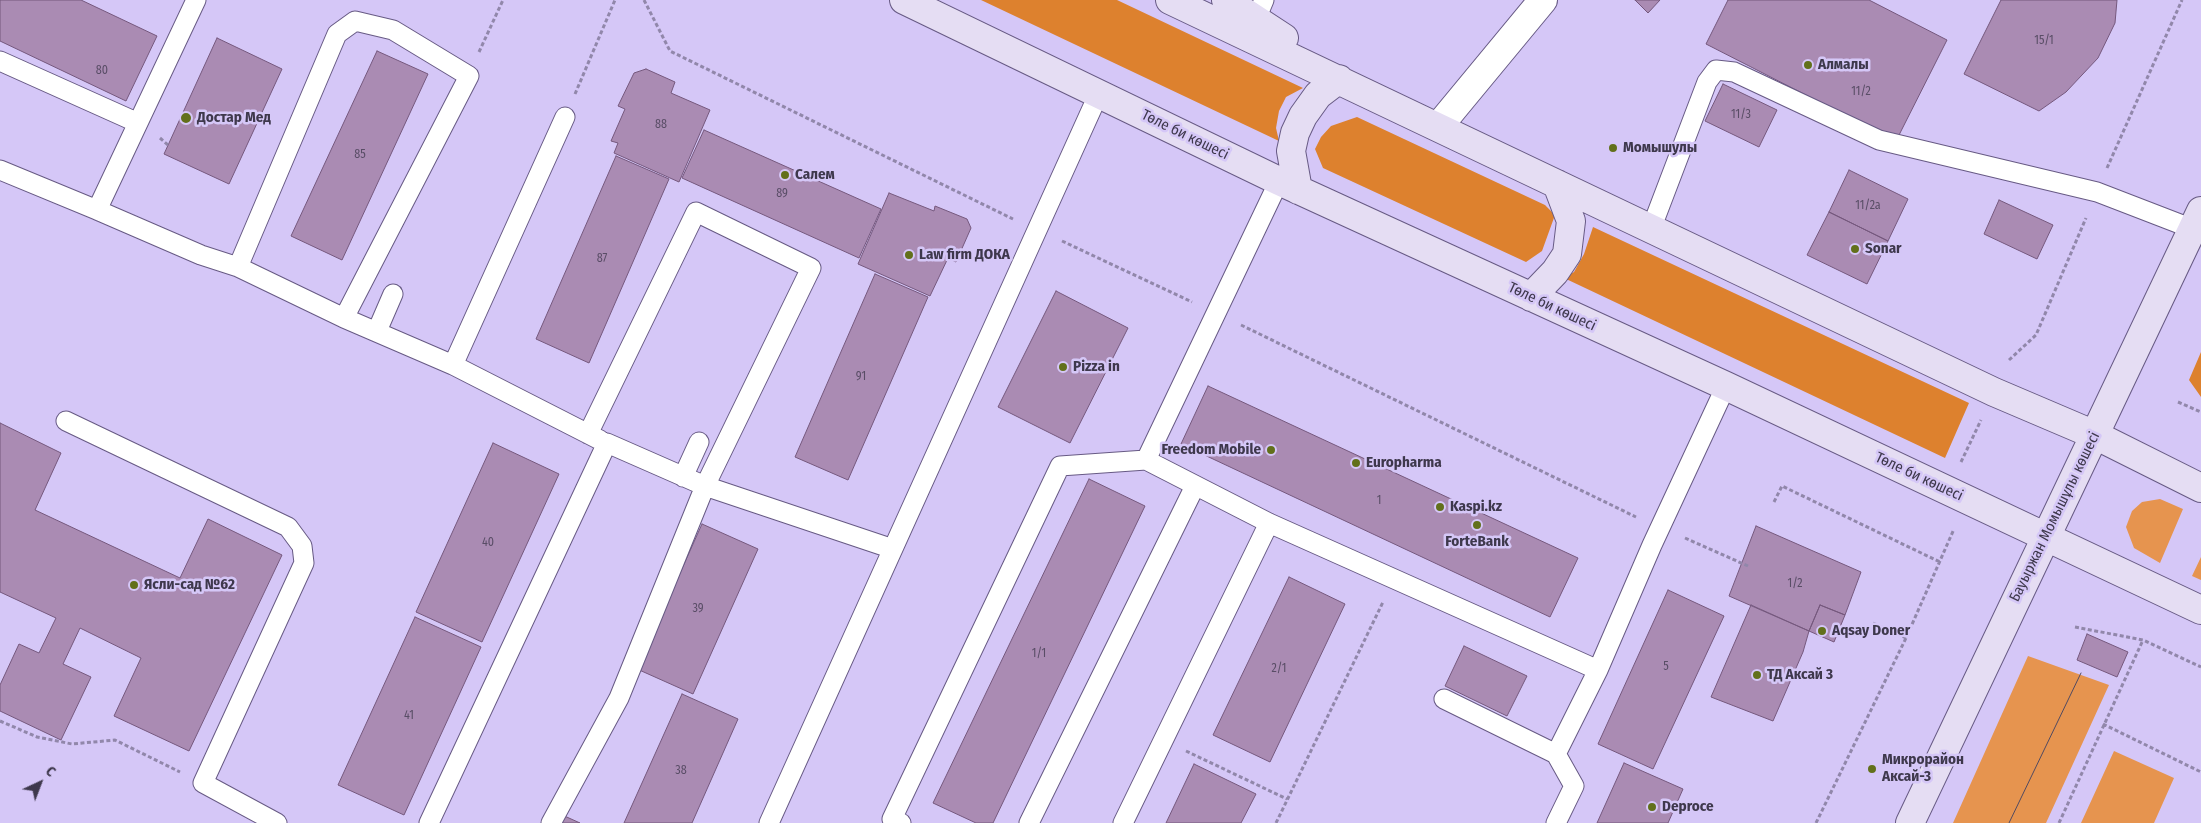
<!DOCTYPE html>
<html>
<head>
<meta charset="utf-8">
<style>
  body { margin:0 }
  #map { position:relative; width:2201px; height:823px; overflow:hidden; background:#d5c7f7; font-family:"Fira Sans Condensed",sans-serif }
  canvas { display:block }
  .north { position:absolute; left:15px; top:758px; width:50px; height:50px; -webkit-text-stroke:4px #d5c7f7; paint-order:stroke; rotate:43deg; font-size:14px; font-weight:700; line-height:20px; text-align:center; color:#3e384c }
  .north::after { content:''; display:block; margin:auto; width:18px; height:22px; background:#3e384c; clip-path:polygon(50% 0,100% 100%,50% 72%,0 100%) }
</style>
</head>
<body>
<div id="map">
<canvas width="2201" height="823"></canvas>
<div class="north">С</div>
</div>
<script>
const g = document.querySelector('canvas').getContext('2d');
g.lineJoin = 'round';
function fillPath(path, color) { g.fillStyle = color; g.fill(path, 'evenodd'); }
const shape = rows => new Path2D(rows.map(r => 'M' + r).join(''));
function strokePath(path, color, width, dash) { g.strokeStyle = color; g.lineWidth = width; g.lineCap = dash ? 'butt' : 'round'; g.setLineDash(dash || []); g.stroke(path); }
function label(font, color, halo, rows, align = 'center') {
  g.font = font + ' "Fira Sans Condensed",sans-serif'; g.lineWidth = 5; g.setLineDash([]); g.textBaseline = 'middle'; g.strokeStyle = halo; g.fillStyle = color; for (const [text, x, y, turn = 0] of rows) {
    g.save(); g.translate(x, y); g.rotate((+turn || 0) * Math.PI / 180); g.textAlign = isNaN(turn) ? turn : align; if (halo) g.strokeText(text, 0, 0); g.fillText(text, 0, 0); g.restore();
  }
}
const green = shape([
  [2160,499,2183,509,2160,563,2134,548,2126,527,2132,511,2142,502],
  [2201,557,2201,580,2192,576],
  [2028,656,2109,685,2046,823,1953,823],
  [2114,751,2174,778,2154,823,2081,823]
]);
const forest = shape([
  [981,0,1117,0,1303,88,1286,97,1279,111,1276,128,1279,141],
  [1357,117,1545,205,1555,215,1542,251,1526,262,1323,168,1315,149,1321,137,1331,126],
  [1593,227,1969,403,1945,458,1564,278,1574,272,1584,254],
  [2201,352,2201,397,2189,380]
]);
const building = shape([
  [0,0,81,0,157,36,126,101,0,41,0,0],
  [1635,0,1660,0,1648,13,1635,0],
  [1728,0,1869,0,1947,40,1896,141,1706,44,1728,0],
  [2001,0,2117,0,2115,23,2098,58,2066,92,2039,111,1964,74,2001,0],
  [217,38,282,69,229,184,164,154,217,38],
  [377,51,428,74,342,260,291,236,377,51],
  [646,69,675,82,671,93,710,110,679,182,614,153,618,143,611,141,625,109,618,106,634,73,646,69],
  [1723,84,1777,110,1759,147,1705,121,1723,84],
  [704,130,881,209,859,258,682,178,704,130],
  [616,156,669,179,589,363,536,339,616,156],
  [1849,170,1908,199,1888,241,1829,212,1849,170],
  [889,193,934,211,935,206,967,219,971,228,956,262,948,258,930,296,858,264,889,193],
  [1999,200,2053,225,2037,259,1984,234,1999,200],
  [1829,212,1888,241,1867,284,1807,255,1829,212],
  [875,274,928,297,848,480,795,457,875,274],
  [1056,291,1128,328,1070,443,998,407,1056,291],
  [1208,386,1578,558,1550,617,1181,444,1208,386],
  [0,423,61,453,35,510,180,578,208,519,282,555,189,751,114,716,141,658,80,628,63,664,91,677,61,740,0,711,0,685,19,644,39,653,56,618,0,592,0,423],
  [493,443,559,474,482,642,416,612,493,443],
  [1089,479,1145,506,993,823,976,823,933,803,1089,479],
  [702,524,758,549,693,694,637,669,702,524],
  [1756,526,1861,572,1845,615,1820,605,1809,631,1729,596,1756,526],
  [1289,577,1345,604,1270,762,1213,735,1289,577],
  [1668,590,1724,616,1653,769,1598,744,1668,590],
  [1751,605,1809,631,1803,652,1773,721,1711,697,1751,605],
  [1820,605,1845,615,1834,642,1809,631,1820,605],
  [415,617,481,647,404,815,338,785,415,617],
  [2087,634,2128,652,2117,677,2077,660,2087,634],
  [1464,646,1527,676,1507,716,1445,686,1464,646],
  [682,694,738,719,692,823,624,823,682,694],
  [1624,763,1683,789,1668,823,1597,823,1624,763],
  [1194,764,1256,794,1241,823,1166,823,1194,764],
  [560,814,580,823,556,823,560,814]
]);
const path = shape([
  [644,0,670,51,1013,219],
  [479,52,503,0],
  [575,94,615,0],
  [160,138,168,145],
  [2107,168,2182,0],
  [1062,241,1192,302],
  [1241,325,1636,517],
  [2009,360,2036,335,2086,218],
  [2178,402,2201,412],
  [1961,462,1981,420],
  [1774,502,1782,486,1940,562],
  [1685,538,1748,566],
  [1873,623,1906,638],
  [2075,627,2143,640,2201,667],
  [0,721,37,737,72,744,115,740,180,772],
  [2103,724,2201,772],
  [1186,751,1287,799],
  [1276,823,1383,602],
  [1816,823,1906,638,1954,529],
  [2059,823,2143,640]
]);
const lane = shape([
  [1256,19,1264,0],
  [0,61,136,122],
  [0,170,97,210,196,0],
  [97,210,201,255,238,267,344,318,453,365,600,440],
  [1651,229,1707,82,1716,70,1734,72,1879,140,2097,192,2193,229],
  [238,267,337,34,355,21,393,30,469,76,344,318],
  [377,331,393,294],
  [453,365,565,117],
  [66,421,288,527,302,546,304,563,203,783,277,823],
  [1146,460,1279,181],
  [683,477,699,442],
  [1444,699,1556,754],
  [429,823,607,443,705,486,811,268,696,212,588,434],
  [551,823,619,698,705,486,893,549],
  [769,823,1099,93],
  [901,823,892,819,1060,466,1146,460,1269,523,1598,670],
  [1029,823,1195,486],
  [1123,823,1269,523],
  [1556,823,1574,786,1556,754,1598,670,1652,545,1726,386]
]);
const street = shape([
  [1438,127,1543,0]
]);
const secondary = shape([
  [904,0,1279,181,1726,386,2201,610],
  [1170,0,1994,392,2095,435,2201,488],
  [1226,0,1284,38],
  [1298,190,1291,151,1295,133,1303,116,1318,95,1339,79],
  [1531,297,1555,272,1567,254,1571,221,1557,184],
  [1910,823,2201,211]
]);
const tram = shape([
  [2009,823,2081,673]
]);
const markers = [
  [1808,65,5,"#62701b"],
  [186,118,6,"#62701b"],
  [1613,148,5,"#62701b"],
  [785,175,5,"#62701b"],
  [1855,249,5,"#62701b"],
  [909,255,5,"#62701b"],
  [1063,367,5,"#62701b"],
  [1271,450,5,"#62701b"],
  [1356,463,5,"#62701b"],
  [1440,507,5,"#62701b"],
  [1477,525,5,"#62701b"],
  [134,585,5,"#62701b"],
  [1822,631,5,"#62701b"],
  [1757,675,5,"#62701b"],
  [1872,769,5,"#62701b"],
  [1652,807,5,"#62701b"]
];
const numberNames = [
  ["15/1",2044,41],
  ["80",102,71],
  ["11/2",1861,92],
  ["11/3",1741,115],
  ["88",661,125],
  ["85",360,155],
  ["89",782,194],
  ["11/2а",1868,206],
  ["87",602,259],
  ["91",861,377],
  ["1",1379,501],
  ["40",488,543],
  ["1/2",1795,584],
  ["39",698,609],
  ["1/1",1039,654],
  ["5",1666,667],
  ["2/1",1279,669],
  ["41",409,716],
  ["38",681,771]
];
const poiNames = [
  ["Алмалы",1818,65],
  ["Достар Мед",197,118],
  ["Момышулы",1623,148],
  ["Салем",795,175],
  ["Sonar",1865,249],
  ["Law firm ДОКА",919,255],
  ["Pizza in",1073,367],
  ["Freedom Mobile",1261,450,"right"],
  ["Europharma",1366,463],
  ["Kaspi.kz",1450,507],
  ["ForteBank",1477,542,"center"],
  ["Ясли-сад №62",144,585],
  ["Aqsay Doner",1832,631],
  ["ТД Аксай 3",1767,675],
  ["Микрорайон",1882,760],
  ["Аксай-3",1882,777],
  ["Deproce",1662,807]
];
const streetNames = [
  ["Төле би көшесі",1185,135,26],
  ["Төле би көшесі",1552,307,25],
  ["Төле би көшесі",1919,477,25],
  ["Бауыржан Момышұлы көшесі",2055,517,-64]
];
fillPath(green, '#e6944f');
fillPath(forest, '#dd812e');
fillPath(building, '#aa8bb3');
strokePath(building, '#75587d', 1);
strokePath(lane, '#675a84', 21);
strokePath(street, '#675a84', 30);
strokePath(secondary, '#675a84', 30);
strokePath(path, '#9187aa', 3, [4, 2.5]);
strokePath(lane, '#fff', 19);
strokePath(street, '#fff', 28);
strokePath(secondary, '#e5ddf3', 28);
strokePath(tram, '#514a61', 1);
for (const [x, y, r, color] of markers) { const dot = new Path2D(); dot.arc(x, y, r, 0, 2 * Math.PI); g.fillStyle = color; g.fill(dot); strokePath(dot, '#d5c7f7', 2); }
label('12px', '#594d66', null, numberNames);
label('bold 15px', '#3e384c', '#d5c7f7', poiNames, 'left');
label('15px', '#3e384c', '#d5c7f7', streetNames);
</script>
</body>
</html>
